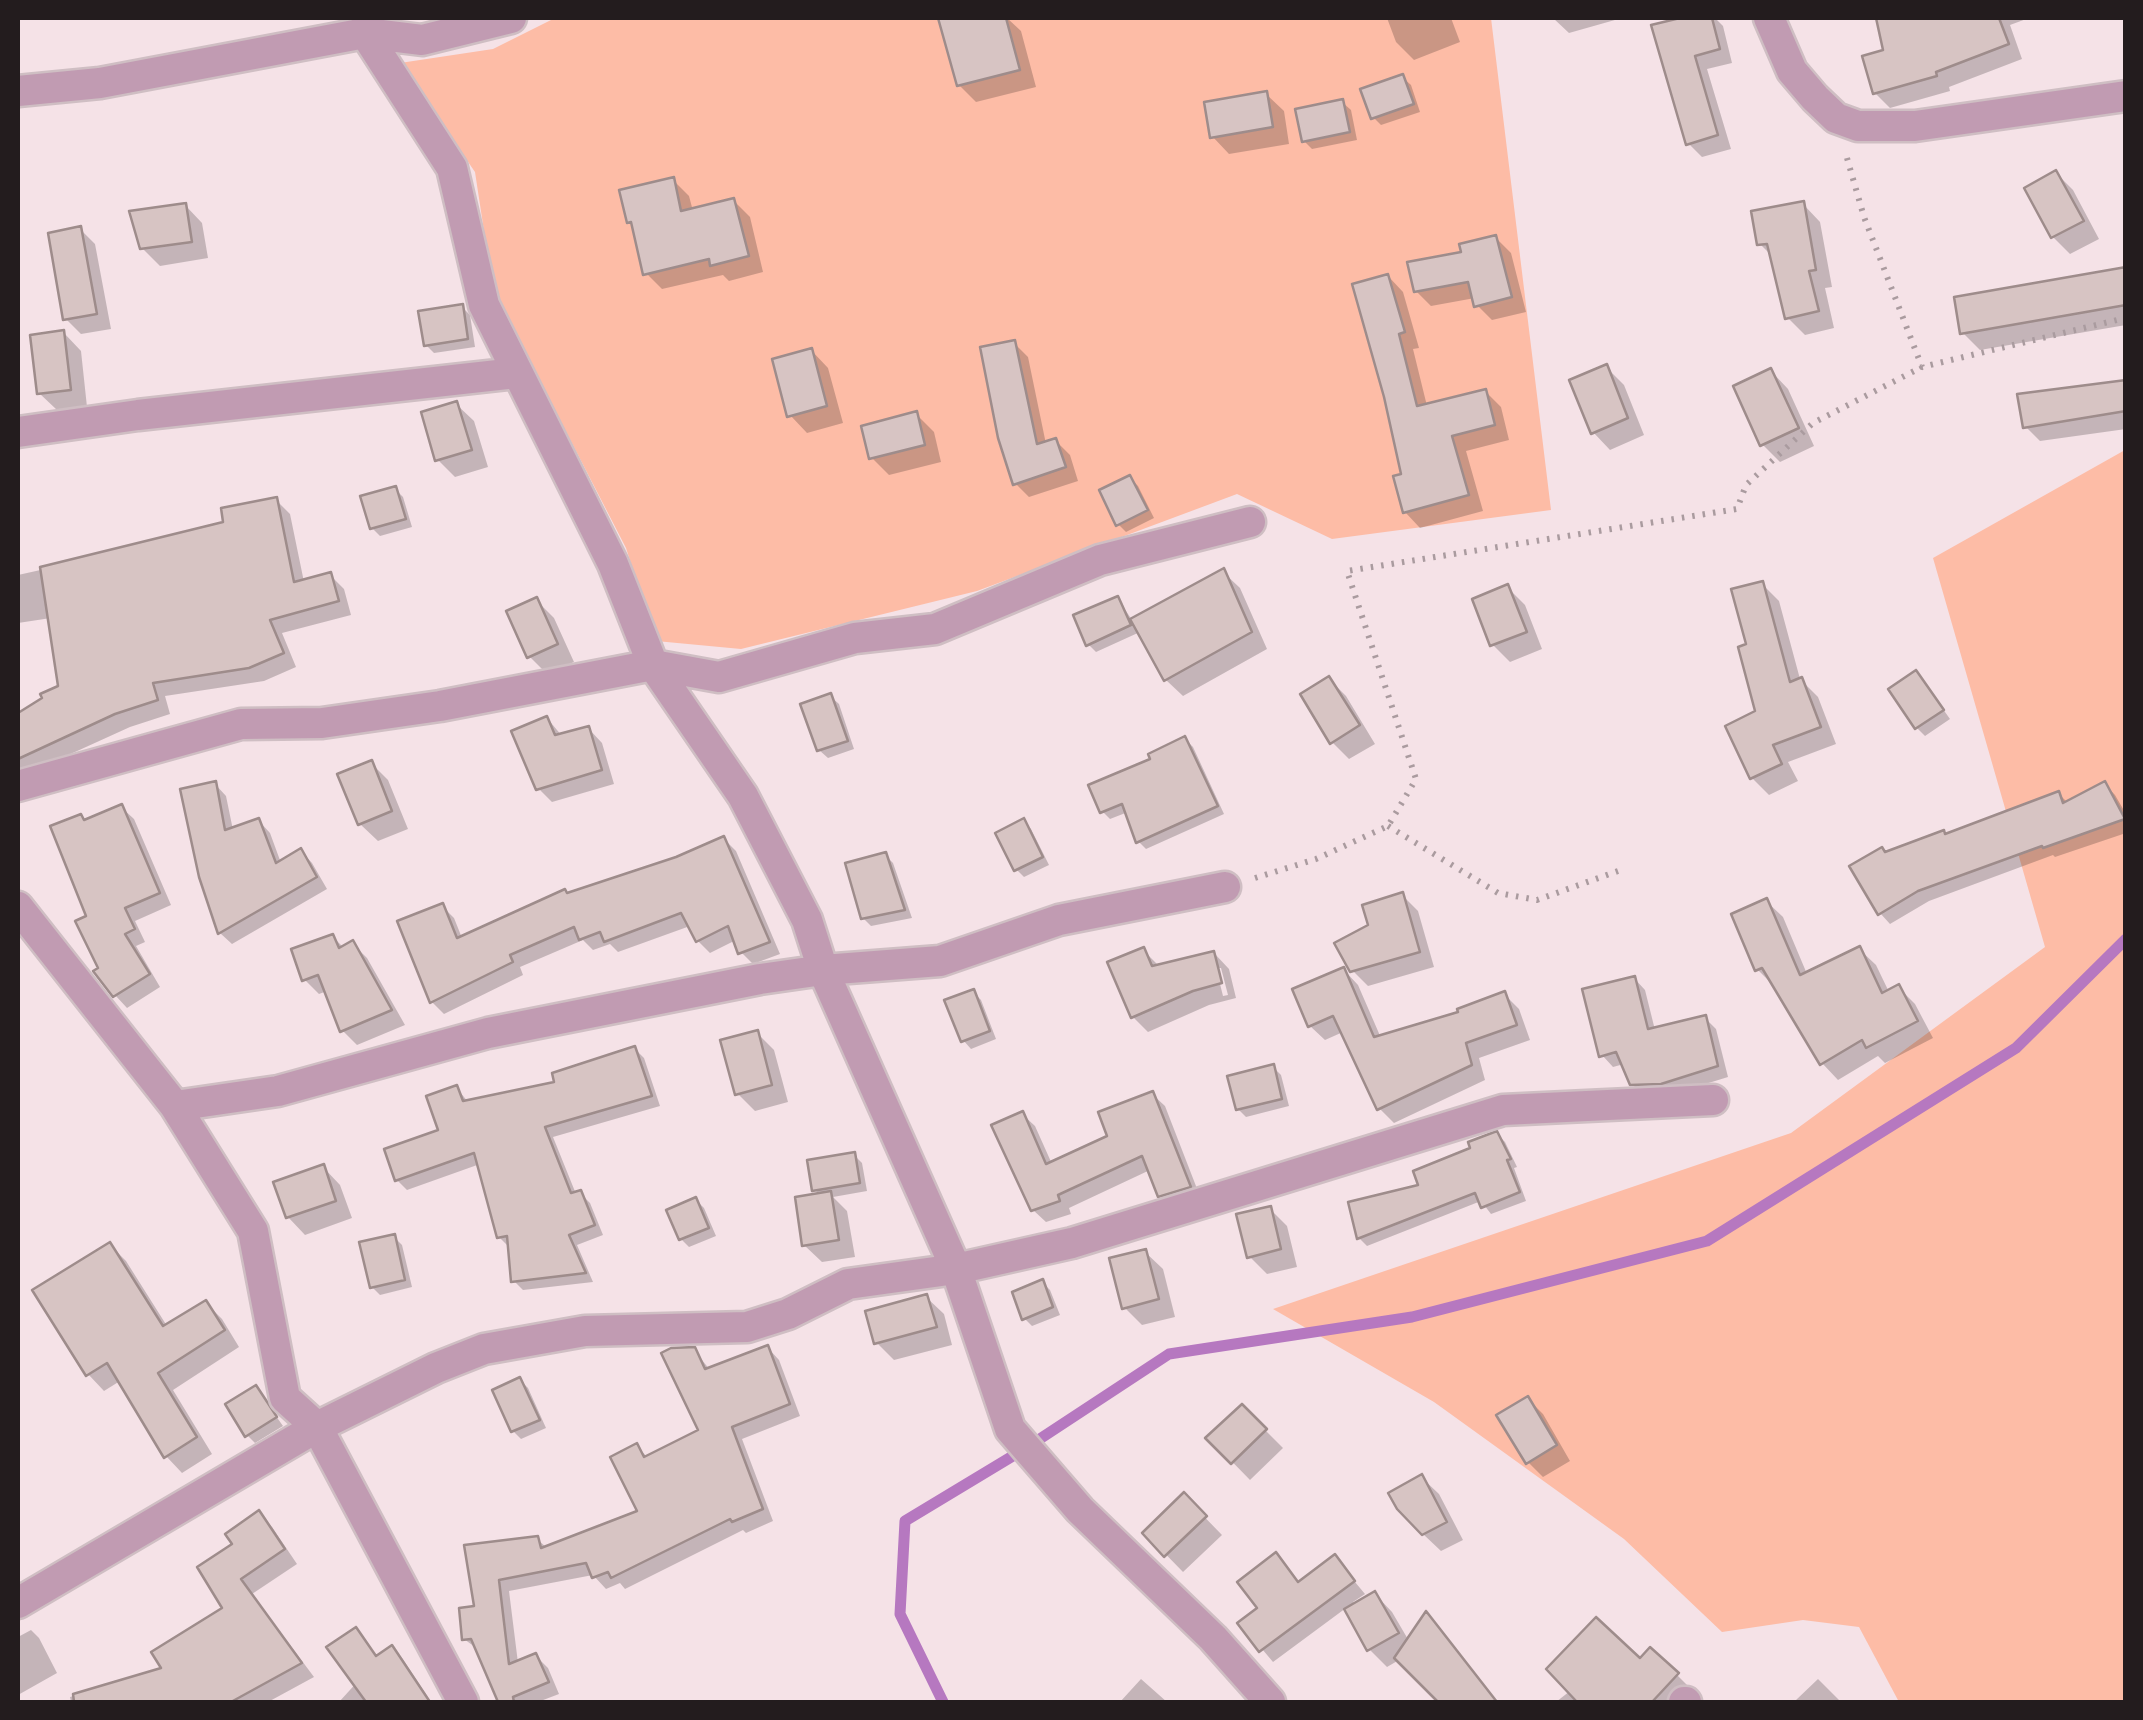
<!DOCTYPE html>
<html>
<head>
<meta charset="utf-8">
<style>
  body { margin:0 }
  #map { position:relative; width:2143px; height:1720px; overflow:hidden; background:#f5e2e7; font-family:"Roboto Serif",serif }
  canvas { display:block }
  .frame { position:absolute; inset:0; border:20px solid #231c1e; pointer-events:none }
</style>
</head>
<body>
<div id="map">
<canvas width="2143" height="1720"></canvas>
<div class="frame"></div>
</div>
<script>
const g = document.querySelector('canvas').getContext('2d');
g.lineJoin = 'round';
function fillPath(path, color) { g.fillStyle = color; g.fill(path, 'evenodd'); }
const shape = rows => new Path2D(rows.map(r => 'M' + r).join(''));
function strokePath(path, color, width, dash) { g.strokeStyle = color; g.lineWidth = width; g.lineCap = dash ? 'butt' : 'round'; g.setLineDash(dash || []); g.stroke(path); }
const green = shape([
  [555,18,1491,18,1551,510,1332,539,1237,494,977,591,741,649,656,641,626,548,493,290,475,172,400,63,493,49],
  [2125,450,2125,1702,1899,1702,1859,1627,1803,1620,1722,1632,1624,1539,1434,1402,1273,1309,1791,1133,2045,947,1933,558]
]);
const shadow = shape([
  [986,18,1007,18,1021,31,1036,87,976,102,959,85,944,28],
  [1387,18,1451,18,1460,42,1414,60,1396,42],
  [1553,18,1622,18,1569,33],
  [1690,18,1715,18,1723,26,1732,63,1707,69,1731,149,1702,157,1688,143,1654,27],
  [1878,18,2029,18,2010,25,2022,59,1949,87,1950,91,1890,108,1875,93,1886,51],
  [1402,77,1411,85,1420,112,1381,125,1373,117],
  [1266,94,1284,111,1289,144,1229,154,1212,136],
  [1342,102,1351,110,1357,140,1312,149,1304,141],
  [2056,173,2073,190,2099,239,2070,254,2053,237],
  [673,180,689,196,693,211,734,201,750,217,763,272,729,281,723,275,662,289,646,273,635,227,629,222],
  [1803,204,1820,222,1832,287,1825,288,1834,328,1805,335,1787,317,1773,257,1760,244],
  [185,205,202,223,208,258,160,266,142,248],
  [80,229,95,244,111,329,81,334,66,319],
  [1496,238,1511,253,1526,312,1492,320,1477,305,1475,298,1431,306,1416,291,1464,253],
  [2126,270,2126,325,1980,350,1963,333],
  [1388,276,1403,292,1419,348,1413,349,1427,406,1486,392,1501,407,1509,440,1466,451,1483,511,1420,528,1405,512],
  [462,307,470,315,475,347,434,353,426,345],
  [64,333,81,351,87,407,57,410,39,393],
  [1014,343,1028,357,1046,444,1056,441,1070,455,1078,481,1029,497,1015,483],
  [811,350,828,368,843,423,807,433,790,415],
  [1606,367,1624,385,1644,435,1610,450,1593,432],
  [1771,371,1788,389,1814,446,1780,462,1762,444],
  [2126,382,2126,429,2040,441,2026,427],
  [456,404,474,421,488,467,455,477,438,460],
  [916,414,934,432,941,462,889,475,872,458],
  [1130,478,1138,486,1154,518,1126,532,1118,524],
  [395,489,403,497,412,527,380,536,372,528],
  [276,500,290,514,304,582,330,575,344,589,351,615,282,633,296,667,264,681,165,696,170,714,130,727,53,762,32,779,18,766,18,716,61,687,51,618,18,623,18,575,117,553,226,524],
  [1223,572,1240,588,1267,649,1183,696,1166,680,1140,632,1096,652,1088,644,1118,599,1132,620],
  [1762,584,1779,601,1800,679,1818,697,1836,744,1788,762,1798,781,1769,795,1752,778,1758,713,1749,646],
  [1507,587,1525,605,1542,649,1510,662,1493,645],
  [536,600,554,618,574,662,547,674,529,656],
  [1329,679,1346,696,1375,744,1349,759,1332,742],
  [1923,681,1950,719,1925,736,1917,728],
  [830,696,839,704,854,749,828,758,819,750],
  [547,718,562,736,588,728,602,743,614,784,552,802,538,788],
  [1185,739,1193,747,1224,814,1146,849,1138,841,1128,812,1110,819,1102,811,1153,761],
  [371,763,388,780,408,829,378,841,360,824],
  [215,784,226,796,233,830,259,821,270,833,281,863,301,851,312,863,327,889,232,944,220,933],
  [2105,784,2115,795,2126,814,2126,833,2055,857,2053,855,1929,901,1890,924,1880,913,1886,855,1947,836,2059,794,2068,803],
  [121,807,134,819,171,905,135,921,145,942,136,946,160,987,127,1008,115,995,101,969,89,918,86,822],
  [1023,821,1031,829,1049,865,1024,877,1016,869],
  [724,839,736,851,780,954,753,964,741,952,736,940,710,953,698,941,690,926,618,952,610,944,593,950,583,940,520,967,523,975,444,1014,432,1002,442,906,454,918,462,938],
  [885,855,893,863,912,918,871,926,863,918],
  [1402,895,1418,911,1434,967,1368,986,1352,970,1371,926],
  [1766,901,1783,917,1807,974,1859,949,1876,965,1889,992,1898,987,1915,1004,1933,1038,1885,1063,1878,1056,1838,1080,1822,1063,1774,986,1757,969],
  [333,937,344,948,353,944,367,958,405,1025,357,1045,342,1030,327,991,319,994,304,979],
  [1143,950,1158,965,1214,953,1229,969,1236,998,1209,1005,1148,1032,1133,1017],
  [1216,968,1221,968,1228,995,1223,996],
  [1344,970,1358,985,1381,1038,1461,1014,1504,994,1519,1009,1530,1040,1479,1058,1485,1080,1394,1123,1379,1108,1343,1032,1325,1040,1310,1026],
  [1634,978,1645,990,1655,1030,1705,1018,1716,1029,1728,1077,1673,1094,1643,1095,1632,1084,1624,1064,1613,1067,1602,1055],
  [973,992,981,1000,996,1039,971,1049,963,1040],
  [757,1033,774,1050,788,1102,755,1111,737,1093],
  [634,1048,644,1058,660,1106,553,1137,576,1194,580,1193,590,1203,603,1235,577,1245,593,1282,523,1290,514,1281,509,1247,499,1237,480,1164,407,1190,397,1180,441,1132,456,1087,468,1102,557,1084],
  [1273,1067,1281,1075,1289,1106,1246,1117,1238,1109],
  [1152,1094,1165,1106,1201,1199,1173,1208,1160,1195,1150,1170,1069,1208,1071,1214,1046,1222,1033,1210,1022,1114,1035,1126,1052,1164,1111,1137],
  [1497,1134,1505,1142,1517,1167,1514,1168,1526,1201,1491,1214,1481,1201,1367,1246,1359,1238,1422,1187],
  [854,1155,862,1163,867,1191,833,1197,847,1211,855,1257,822,1262,804,1245,820,1195,815,1190],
  [323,1167,340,1185,352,1218,305,1235,288,1217],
  [696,1200,704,1208,716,1236,689,1247,681,1239],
  [1270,1209,1287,1226,1297,1267,1267,1274,1249,1256],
  [394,1237,402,1245,412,1287,380,1295,372,1287],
  [110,1245,126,1261,167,1326,206,1303,222,1319,239,1347,173,1390,212,1454,182,1473,166,1456,120,1381,104,1391,88,1374],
  [1145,1252,1163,1269,1175,1317,1142,1325,1124,1307],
  [1042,1282,1050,1290,1060,1315,1032,1326,1024,1318],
  [926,1297,944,1314,952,1345,894,1360,877,1343],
  [768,1348,779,1360,800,1416,742,1439,773,1521,746,1533,743,1530,625,1589,620,1583,606,1589,593,1575,509,1591,518,1663,536,1656,548,1668,559,1694,538,1702,501,1702,479,1650,464,1639,476,1608,466,1547,537,1539,547,1548,641,1512,637,1446,648,1458,701,1431,694,1350,710,1370],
  [520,1380,528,1388,546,1428,521,1439,513,1431],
  [256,1388,283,1426,255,1443,247,1435],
  [1528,1399,1543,1414,1570,1461,1543,1477,1528,1462],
  [1242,1407,1283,1448,1250,1480,1209,1438],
  [1421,1477,1439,1494,1463,1540,1441,1551,1423,1534],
  [1184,1496,1222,1535,1183,1572,1145,1533],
  [258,1514,272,1527,297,1564,252,1594,314,1677,268,1702,198,1702,162,1648,225,1608,236,1545],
  [1276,1556,1300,1584,1335,1558,1365,1594,1353,1602,1355,1605,1375,1594,1392,1612,1409,1641,1426,1615,1498,1702,1441,1702,1399,1660,1387,1667,1369,1649,1346,1608,1273,1662,1241,1624,1260,1609],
  [31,1630,39,1638,57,1673,18,1695,18,1637],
  [390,1646,402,1658,431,1702,339,1702],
  [1640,1662,1677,1675,1693,1691,1683,1702,1556,1702,1570,1691],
  [1141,1679,1167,1702,1120,1702],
  [1818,1679,1841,1702,1798,1702,1796,1700],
  [128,1680,147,1702,71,1702,70,1697]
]);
const stream = shape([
  [943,1702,900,1614,905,1521,1026,1448,1169,1354,1412,1317,1707,1241,2016,1048,2126,939]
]);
const building = shape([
  [938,18,1006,18,1020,70,957,86,938,18],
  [1680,18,1712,18,1720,49,1695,56,1718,135,1686,145,1651,25,1680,18],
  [1876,18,1999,18,2009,44,1936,72,1937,76,1873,94,1862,56,1883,50,1876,18],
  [1403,74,1414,104,1371,119,1360,89,1403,74],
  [1267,91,1273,127,1210,138,1204,102,1267,91],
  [1343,99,1350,132,1302,142,1295,109,1343,99],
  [2056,170,2084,221,2051,238,2024,188,2056,170],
  [674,177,681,211,734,198,749,256,710,266,709,259,643,275,631,222,627,223,619,190,674,177],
  [1804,201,1816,270,1809,271,1819,311,1785,319,1767,244,1757,245,1751,211,1804,201],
  [186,203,192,242,140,249,129,211,186,203],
  [81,226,97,314,63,320,48,233,81,226],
  [1496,235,1512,297,1474,307,1468,282,1414,292,1407,262,1461,252,1459,244,1496,235],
  [2126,267,2126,305,1960,334,1954,297,2126,267],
  [1388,274,1405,332,1399,334,1417,406,1486,389,1495,425,1452,436,1469,495,1403,513,1393,476,1401,474,1384,397,1352,284,1388,274],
  [463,304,468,339,424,346,418,311,463,304],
  [64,330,71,390,37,394,30,335,64,330],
  [1015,340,1037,444,1056,438,1066,467,1013,485,998,438,980,347,1015,340],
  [812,348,827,406,787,417,772,359,812,348],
  [1607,364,1628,418,1591,434,1569,380,1607,364],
  [1771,368,1799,428,1760,446,1733,386,1771,368],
  [2126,380,2126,411,2023,428,2017,394,2126,380],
  [457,401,472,450,435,461,421,412,457,401],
  [917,411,925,445,869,459,861,426,917,411],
  [1130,475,1148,510,1116,526,1099,490,1130,475],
  [396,486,406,519,370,529,360,496,396,486],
  [277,497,294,582,331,572,339,601,270,620,284,653,249,668,153,683,158,700,115,714,18,759,18,713,42,698,40,694,58,686,40,567,223,522,221,508,277,497],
  [1224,568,1252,632,1164,681,1130,619,1224,568],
  [1763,581,1790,682,1802,677,1821,727,1773,745,1782,764,1750,779,1725,726,1755,711,1738,647,1746,644,1731,589,1763,581],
  [1508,584,1527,632,1490,646,1472,599,1508,584],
  [1118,596,1131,625,1086,646,1073,615,1118,596],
  [537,597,558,644,527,658,506,611,537,597],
  [1916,670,1944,710,1915,729,1888,689,1916,670],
  [1329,676,1360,725,1330,744,1300,694,1329,676],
  [831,693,848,741,817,751,800,704,831,693],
  [547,716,555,735,589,726,602,770,536,790,511,731,547,716],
  [1185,736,1218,806,1136,843,1122,804,1100,813,1088,785,1150,759,1148,754,1185,736],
  [372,760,392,811,358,825,337,774,372,760],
  [216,781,225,830,259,818,276,863,301,848,317,877,218,934,199,877,180,789,216,781],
  [2105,781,2125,819,2043,848,2042,846,1918,891,1878,915,1849,866,1882,847,1885,852,1944,830,1945,834,2059,791,2063,803,2105,781],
  [122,804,160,893,125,908,135,929,125,934,150,974,113,997,93,971,98,968,75,921,86,916,50,826,81,814,84,820,122,804],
  [1024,818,1043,857,1014,871,995,833,1024,818],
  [724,836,770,942,738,954,728,926,696,942,681,913,604,942,600,932,579,940,574,927,510,955,513,962,430,1003,397,921,443,903,457,938,565,889,567,893,676,857,724,836],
  [886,852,905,910,861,919,845,863,886,852],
  [1403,892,1420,952,1350,972,1334,943,1368,925,1362,905,1403,892],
  [1767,898,1800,975,1860,946,1882,993,1899,984,1918,1021,1866,1048,1862,1040,1820,1065,1762,968,1755,971,1731,914,1767,898],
  [333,934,339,948,353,940,392,1010,340,1032,318,975,302,981,291,949,333,934],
  [1144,947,1152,966,1214,951,1222,983,1193,991,1131,1018,1107,962,1144,947],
  [1344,967,1374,1037,1458,1012,1457,1009,1505,991,1517,1025,1466,1043,1472,1065,1377,1110,1333,1016,1308,1027,1292,989,1344,967],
  [1635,976,1648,1029,1706,1015,1718,1066,1661,1084,1630,1085,1616,1052,1599,1057,1582,989,1635,976],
  [974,989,990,1031,961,1042,944,1000,974,989],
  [758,1030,772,1085,735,1095,720,1040,758,1030],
  [635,1046,652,1096,545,1127,571,1193,581,1190,595,1225,569,1235,586,1273,511,1282,507,1236,497,1238,474,1153,395,1181,384,1149,438,1130,426,1096,457,1085,463,1101,554,1082,552,1073,635,1046],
  [1274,1064,1282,1099,1236,1110,1227,1076,1274,1064],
  [1153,1091,1191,1187,1158,1197,1142,1156,1058,1195,1060,1201,1031,1211,991,1125,1023,1111,1046,1164,1107,1136,1098,1112,1153,1091],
  [1497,1131,1511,1159,1507,1160,1520,1192,1481,1208,1475,1193,1357,1239,1348,1202,1418,1185,1413,1171,1470,1148,1468,1142,1497,1131],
  [855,1152,860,1183,812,1191,807,1160,855,1152],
  [324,1164,336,1201,286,1218,273,1182,324,1164],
  [831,1191,839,1240,802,1246,795,1197,831,1191],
  [696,1197,709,1228,679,1240,666,1210,696,1197],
  [1271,1206,1281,1249,1247,1258,1236,1214,1271,1206],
  [395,1234,405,1280,370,1288,359,1242,395,1234],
  [110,1242,163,1326,206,1300,225,1330,158,1373,197,1437,164,1458,107,1363,86,1376,32,1290,110,1242],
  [1146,1249,1159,1299,1122,1309,1109,1258,1146,1249],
  [1043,1279,1053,1307,1022,1320,1012,1292,1043,1279],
  [927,1294,937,1327,874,1344,865,1311,927,1294],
  [768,1345,790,1404,732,1427,763,1509,732,1522,730,1519,611,1578,608,1572,592,1578,586,1563,499,1580,509,1664,536,1653,549,1682,513,1697,514,1702,498,1702,471,1639,462,1640,459,1608,474,1606,464,1545,538,1536,541,1548,637,1511,610,1457,637,1443,644,1457,698,1430,661,1353,671,1348,695,1347,705,1369,768,1345],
  [520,1377,540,1420,511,1432,492,1390,520,1377],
  [256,1385,277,1417,245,1437,225,1404,256,1385],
  [1528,1396,1557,1445,1526,1464,1496,1415,1528,1396],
  [1242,1404,1267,1429,1231,1464,1205,1438,1242,1404],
  [1422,1474,1447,1522,1422,1535,1397,1509,1388,1493,1422,1474],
  [1184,1492,1207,1516,1164,1557,1142,1533,1184,1492],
  [259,1510,285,1549,241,1579,302,1663,231,1702,74,1702,73,1694,161,1668,151,1652,222,1608,197,1567,232,1544,225,1534,259,1510],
  [1276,1552,1298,1582,1335,1554,1355,1581,1259,1652,1237,1623,1257,1608,1237,1582,1276,1552],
  [1375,1591,1399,1633,1367,1651,1344,1609,1375,1591],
  [1426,1611,1497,1702,1438,1702,1394,1658,1426,1611],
  [1596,1617,1640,1658,1650,1647,1679,1673,1652,1702,1577,1702,1546,1669,1596,1617],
  [356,1627,376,1656,392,1645,430,1702,366,1702,326,1647,356,1627]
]);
const path = shape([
  [1847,158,1864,217,1922,367,2117,320],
  [1388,826,1498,893,1537,900,1618,871],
  [1255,878,1316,859,1388,826,1416,779,1347,571,1737,509,1746,485,1813,423,1922,367]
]);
const street = shape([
  [367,18,365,33,452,168,484,305,613,564,653,665,743,796,807,920,823,970,956,1269,1010,1429,1080,1510,1213,1638,1270,1702],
  [1769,18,1792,71,1815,98,1836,118,1858,126,1915,126,2126,96],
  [18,91,100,83,365,33,422,40,511,18],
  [18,432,138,415,516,373],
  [18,786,241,724,322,723,440,706,653,665,719,677,855,638,935,629,1100,560,1250,522],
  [18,907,175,1106,253,1231,285,1398,317,1427,463,1702],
  [175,1106,278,1091,488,1033,760,979,823,970,940,961,1059,920,1225,887],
  [18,1603,317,1427,436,1368,484,1349,585,1331,747,1327,788,1314,848,1284,956,1269,1072,1243,1503,1110,1713,1100],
  [1684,1702,1686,1702]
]);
fillPath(green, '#fdbca6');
fillPath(shadow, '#0003');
strokePath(stream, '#b678c0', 11);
fillPath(building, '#d7c4c3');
strokePath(building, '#9e8c8b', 2.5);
strokePath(street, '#cfbec3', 35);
strokePath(path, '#aa9b9f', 6, [2.5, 8]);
strokePath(street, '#c19bb2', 30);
</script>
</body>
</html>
